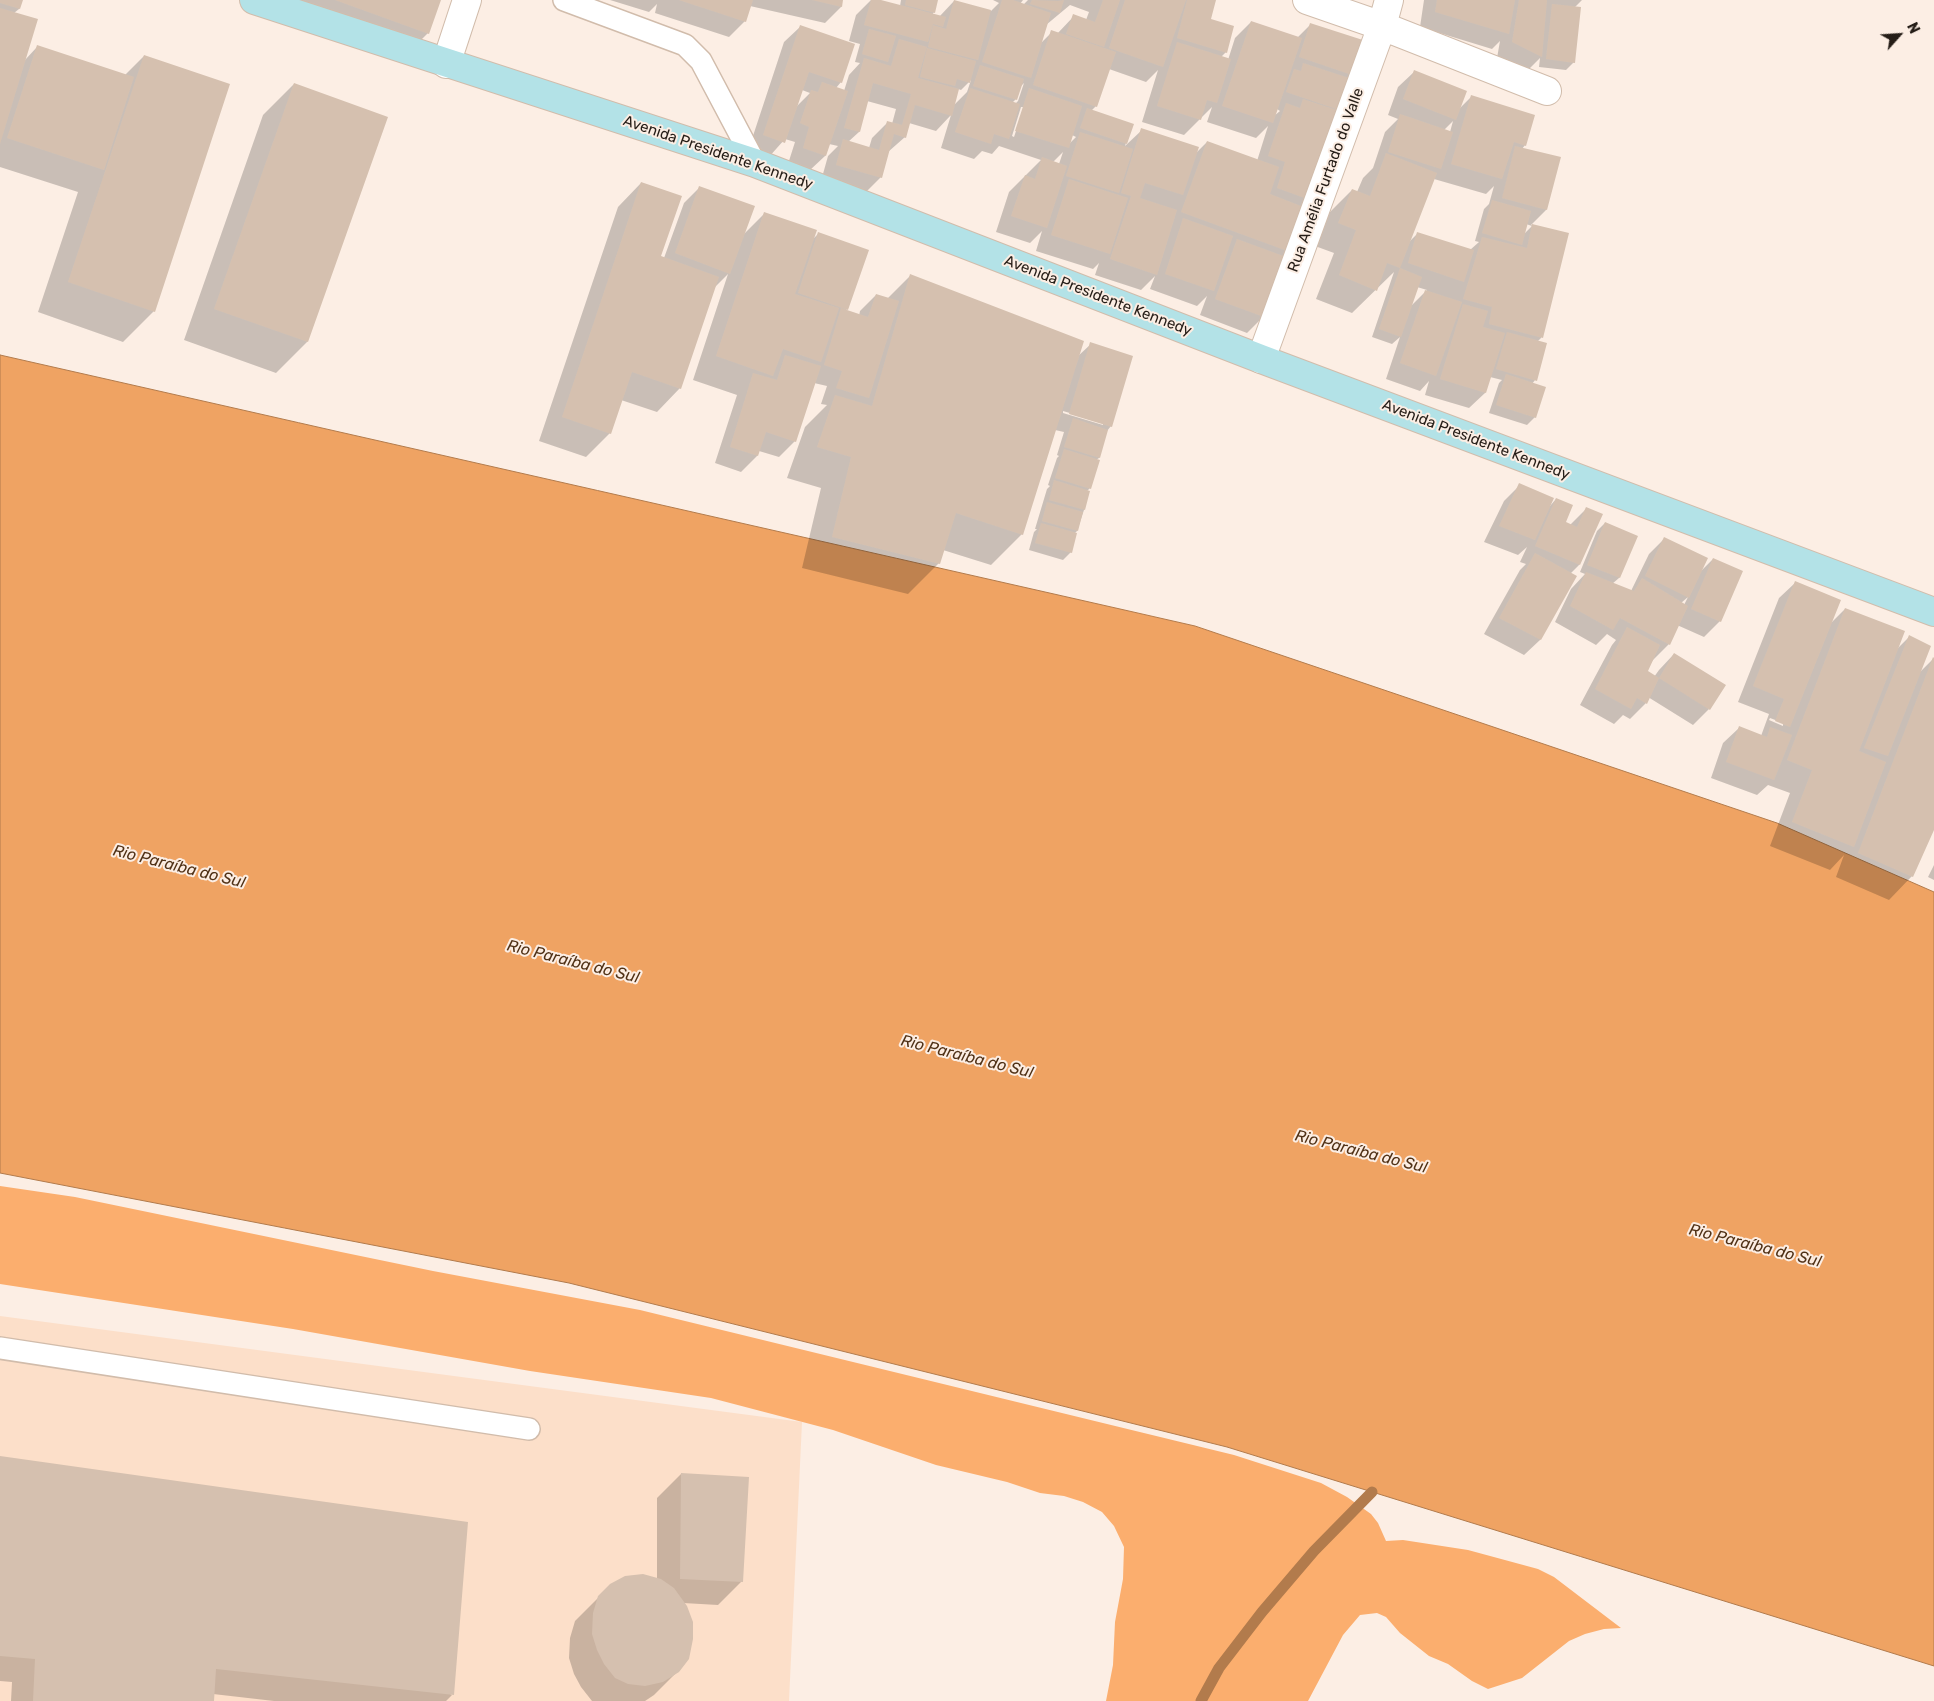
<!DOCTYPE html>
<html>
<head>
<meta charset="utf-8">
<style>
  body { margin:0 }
  #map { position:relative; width:1934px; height:1701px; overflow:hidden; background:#fceee4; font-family:Rubik,sans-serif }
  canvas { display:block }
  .north { position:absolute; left:1874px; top:10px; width:50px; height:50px; -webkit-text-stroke:4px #fceee4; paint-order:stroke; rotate:64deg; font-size:14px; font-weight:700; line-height:20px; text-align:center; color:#251d17 }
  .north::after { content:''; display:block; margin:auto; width:18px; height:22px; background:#251d17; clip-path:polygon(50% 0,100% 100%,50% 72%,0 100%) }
</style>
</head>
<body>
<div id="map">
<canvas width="1934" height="1701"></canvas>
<div class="north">N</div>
</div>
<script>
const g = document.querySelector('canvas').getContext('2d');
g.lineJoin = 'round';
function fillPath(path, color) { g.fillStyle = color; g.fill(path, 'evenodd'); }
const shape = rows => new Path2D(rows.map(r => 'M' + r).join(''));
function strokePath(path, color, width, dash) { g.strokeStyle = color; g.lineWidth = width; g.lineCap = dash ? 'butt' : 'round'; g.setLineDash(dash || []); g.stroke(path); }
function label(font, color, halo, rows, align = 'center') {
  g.font = font + ' Rubik,sans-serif'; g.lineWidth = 4; g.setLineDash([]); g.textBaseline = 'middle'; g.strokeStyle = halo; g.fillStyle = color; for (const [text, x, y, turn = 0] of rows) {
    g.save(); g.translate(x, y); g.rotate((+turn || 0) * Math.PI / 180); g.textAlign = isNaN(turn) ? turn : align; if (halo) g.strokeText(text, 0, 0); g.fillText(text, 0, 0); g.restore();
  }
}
const built = shape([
  [0,1316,802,1422,789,1701,0,1701]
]);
const forest = shape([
  [0,1186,75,1197,433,1271,640,1310,1234,1455,1321,1483,1347,1497,1371,1514,1378,1523,1386,1541,1403,1540,1468,1550,1538,1569,1554,1577,1621,1628,1604,1629,1585,1634,1569,1641,1522,1678,1488,1689,1472,1681,1448,1664,1429,1656,1400,1633,1386,1617,1377,1613,1360,1615,1343,1635,1308,1701,1106,1701,1113,1665,1115,1622,1123,1579,1124,1547,1114,1526,1102,1512,1083,1502,1064,1496,1040,1493,1007,1482,936,1465,833,1430,711,1398,530,1371,293,1329,0,1284]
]);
const water = shape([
  [0,355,1195,626,1777,823,1934,892,1934,1666,1227,1447,569,1283,0,1173,0,355]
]);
const shadow = shape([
  [0,0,22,0,19,9,14,13,25,60,37,47,125,75,144,56,154,311,123,342,38,312,78,192,0,167],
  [302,0,439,0,428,33,404,57,296,18],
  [610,0,842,0,841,7,825,23,750,6,745,21,729,37,655,13,657,4,649,12],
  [871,0,900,6,901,0,937,0,934,12,932,15,939,17,954,1,991,11,999,3,993,0,1023,0,1020,4,1023,5,1028,0,1215,0,1209,19,1226,52,1221,57,1228,60,1235,38,1251,22,1297,38,1310,25,1368,43,1263,317,1247,333,1200,315,1207,296,1197,306,1150,289,1155,276,1141,290,1095,275,1099,263,1093,269,1036,251,1042,231,1030,243,996,232,1009,192,1041,160,999,146,992,154,982,151,974,159,941,148,951,115,936,131,909,123,905,137,888,152,881,177,865,193,821,181,828,156,838,146,829,144,825,156,809,171,788,164,795,142,785,139,768,158,748,151,784,42,800,27,841,82,836,88,844,91,849,75,860,63,855,62,860,44,849,41,856,15],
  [1070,5,1089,12,1086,20,1074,16,1057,34,1052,32,1041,43,1046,25],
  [1109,69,1146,82,1158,70,1142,122,1184,135,1212,107,1207,122,1256,138,1268,126,1257,161,1207,142,1195,154,1142,130,1125,146,1132,125,1091,111,1096,106],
  [971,80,967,92,954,105,958,89,961,90],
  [1024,83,1018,101,1015,104,1012,103,1016,99,1019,88],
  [802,90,810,93,796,107],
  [867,101,896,109,892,124,887,123,872,138,869,148,848,142,859,132],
  [1021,107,1024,107,1014,137,1012,136],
  [1277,109,1280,111,1274,116],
  [1072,135,1076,137,1069,144],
  [1063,152,1059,164,1053,162],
  [1424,0,1582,0,1575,7,1574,62,1566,70,1539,67,1540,58,1526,72,1497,58,1500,41,1492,49,1420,27],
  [1414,72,1458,110,1471,97,1525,145,1522,149,1559,158,1546,210,1531,225,1567,234,1541,338,1537,342,1535,380,1532,384,1535,417,1527,425,1489,413,1499,383,1502,380,1490,377,1485,393,1469,408,1425,395,1429,381,1420,391,1386,379,1400,337,1392,344,1372,337,1394,272,1352,313,1316,299,1334,253,1315,246,1328,214,1352,190,1357,192,1363,178,1373,168,1385,132,1398,119,1388,115,1398,87],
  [1453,121,1450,132,1444,130],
  [1434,179,1486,194,1494,186,1489,204,1484,209,1475,241,1479,242,1470,250,1418,233,1408,243],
  [1526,224,1532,226,1523,235],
  [1417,287,1427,290,1411,306],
  [294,84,386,117,307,342,276,373,184,340,263,115],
  [641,183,660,257,664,258,684,203,700,187,744,234,764,214,812,240,818,234,847,309,845,311,859,316,860,311,876,295,887,299,910,276,1077,357,1091,344,1111,426,1107,431,1099,458,1096,460,1090,488,1087,491,1088,492,1084,510,1077,531,1074,534,1071,552,1063,560,1029,550,1034,532,1037,529,1035,529,1047,489,1050,486,1048,485,1057,458,1059,456,1057,455,1064,432,1055,430,1022,534,991,565,943,550,939,563,908,594,802,568,821,488,787,478,805,427,827,405,821,404,827,386,814,383,795,441,779,457,759,451,757,456,741,472,715,463,737,395,693,380,728,274,713,289,680,388,657,412,621,400,610,433,586,457,539,441,618,207],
  [1063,411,1103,423,1103,425,1063,413],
  [1520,485,1550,506,1556,499,1565,523,1570,525,1587,508,1601,515,1579,565,1570,574,1575,577,1540,640,1524,655,1484,634,1520,570,1526,564,1520,562,1527,547,1518,555,1484,542,1504,501],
  [1605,523,1636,537,1619,578,1612,584,1631,591,1649,554,1664,539,1700,572,1713,559,1720,621,1704,637,1677,625,1669,644,1653,660,1646,671,1654,677,1659,670,1674,654,1709,709,1693,725,1648,697,1646,703,1630,719,1623,715,1614,724,1580,705,1612,645,1616,640,1607,634,1596,645,1555,622,1571,589,1585,574,1580,572,1597,531],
  [1688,597,1684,605,1681,603],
  [1795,583,1829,625,1845,609,1897,649,1909,637,1920,672,1933,659,1934,660,1934,827,1912,876,1889,900,1836,877,1844,855,1830,870,1770,846,1790,793,1768,785,1757,795,1711,778,1723,743,1739,728,1761,736,1769,714,1738,702,1779,598],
  [1770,718,1783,723,1783,726,1769,720],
  [1934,865,1934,880,1928,877],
  [0,1457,452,1695,446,1701,274,1701,213,1694,213,1701,11,1701,12,1682,0,1681],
  [681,1474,742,1581,718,1605,683,1603,678,1671,654,1695,645,1701,592,1701,581,1687,574,1674,569,1658,570,1638,575,1621,611,1585,657,1579,657,1498]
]);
const stream = shape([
  [1201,1701,1219,1668,1262,1612,1314,1551,1372,1492]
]);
const building = shape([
  [0,0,23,0,20,9,0,3],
  [335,0,441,0,429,34],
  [679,0,753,0,746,22],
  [812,0,843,0,842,7],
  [871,0,881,0,946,17,943,27,933,24,928,42,864,25],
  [906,0,938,0,935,13,905,5],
  [954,0,991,10,978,60,928,47,933,25,946,29],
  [1002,0,1013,0,1051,13,1031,78,982,62],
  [1032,0,1058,1,1064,0,1060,13,1030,4],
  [1103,0,1120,0,1104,47,1066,34,1073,14,1095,22],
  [1125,0,1186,0,1163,67,1109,48],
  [1187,0,1216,0,1211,19,1234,26,1227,53,1177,38],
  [1437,0,1515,0,1509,34,1435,12],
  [1519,0,1547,0,1542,57,1512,42],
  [1552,4,1581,7,1575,63,1546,59],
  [0,8,38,19,0,144],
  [1251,21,1302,38,1273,123,1222,106],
  [1310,23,1369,42,1358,77,1299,57],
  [800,25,855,44,842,83,809,72,785,143,763,135],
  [869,29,896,36,888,62,862,54],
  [1051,30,1116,52,1097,107,1033,85],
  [899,39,927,47,918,78,959,89,952,116,915,105,906,138,894,134,882,178,836,165,843,139,879,150,887,121,902,125,911,94,873,83,860,132,844,128,864,58,891,66],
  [1177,42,1231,59,1217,103,1207,100,1201,120,1157,106],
  [37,45,134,77,104,170,7,138],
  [927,48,976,61,970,83,957,79,955,86,920,77],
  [144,55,230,84,155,312,68,282],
  [1303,63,1355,80,1345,112,1286,92,1294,69,1301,71],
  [980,65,1024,79,1017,100,973,86],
  [1414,70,1467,91,1456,120,1403,99],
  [822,82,848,91,826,156,803,148,809,127,800,123,811,90,818,92],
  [294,83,388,117,308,342,214,309],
  [970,88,1020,104,1009,139,994,134,991,144,955,132],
  [1029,88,1082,106,1069,148,1015,131],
  [1471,95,1535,115,1526,146,1514,142,1502,179,1451,164],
  [1303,99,1343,112,1313,201,1277,188,1285,162,1268,156,1286,103,1300,108],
  [1087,108,1134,124,1127,144,1080,128],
  [1400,114,1453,132,1441,169,1388,152],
  [1141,128,1199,147,1183,195,1145,183,1140,198,1177,210,1157,275,1110,259,1131,196,1121,193],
  [1080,132,1133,149,1119,193,1066,176],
  [1207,141,1279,167,1270,194,1306,208,1290,252,1181,212],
  [1515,146,1561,157,1547,210,1502,198],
  [1386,153,1437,173,1400,268,1422,277,1401,337,1379,329,1400,268,1387,263,1377,291,1339,275,1356,230,1338,223,1352,189,1370,196],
  [1042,157,1067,166,1047,228,1011,216,1025,175,1035,179],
  [1069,179,1128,198,1110,254,1051,235],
  [641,182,682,196,661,256,719,277,681,389,632,372,611,434,562,417],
  [699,186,755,206,730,274,675,253],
  [1492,200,1531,211,1522,245,1482,233],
  [764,212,817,230,795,294,839,308,821,362,783,349,773,376,716,356],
  [1183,218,1233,236,1214,291,1165,274],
  [1532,224,1569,233,1543,338,1489,324,1492,307,1463,299,1482,237,1527,248],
  [818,232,869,250,848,310,798,293],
  [1417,232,1474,250,1464,282,1408,263],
  [1237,239,1286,257,1264,317,1215,299],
  [910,274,1084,341,1023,535,956,513,940,564,832,537,851,457,817,447,835,395,872,406],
  [1425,290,1462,302,1436,376,1400,363],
  [876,294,899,301,869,398,836,388,842,371,824,365,841,308,868,317],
  [1463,304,1488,311,1483,327,1505,333,1486,393,1440,379],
  [1507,332,1547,343,1537,381,1496,369],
  [1090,342,1133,356,1112,427,1069,414],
  [785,355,821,366,796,442,766,432,758,456,730,447,753,373,777,380],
  [1506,374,1546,387,1536,418,1496,405],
  [1073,418,1108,430,1100,458,1064,447],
  [1064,449,1100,460,1091,489,1055,478],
  [1054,480,1090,491,1085,510,1049,500],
  [1519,483,1554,498,1535,540,1499,526],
  [1556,498,1573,505,1566,522,1577,527,1586,507,1603,514,1580,565,1535,546],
  [1047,502,1083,512,1078,531,1042,521],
  [1605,522,1638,536,1620,578,1587,565],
  [1041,523,1077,533,1072,553,1035,543],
  [1664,537,1708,558,1689,598,1645,576],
  [1535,553,1577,576,1541,640,1499,618],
  [1713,558,1743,571,1721,622,1691,609],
  [1586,572,1634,591,1642,578,1688,606,1670,645,1620,618,1613,630,1570,606],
  [1795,581,1841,600,1790,727,1775,721,1784,699,1753,686],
  [1845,608,1905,631,1859,751,1886,762,1854,847,1792,822,1812,770,1787,760],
  [1627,627,1660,645,1648,671,1659,678,1647,704,1637,698,1631,709,1595,689],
  [1909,635,1931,646,1888,756,1864,748],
  [1674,653,1726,685,1710,710,1659,678],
  [1933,657,1934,658,1934,830,1913,877,1858,853],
  [1739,726,1767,737,1770,727,1792,735,1774,780,1726,762],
  [0,1456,468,1522,454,1695,216,1669,214,1701,33,1701,35,1659,0,1656],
  [681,1473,749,1477,743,1582,680,1579],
  [643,1574,661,1579,674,1588,687,1606,693,1622,693,1639,689,1659,679,1672,663,1682,645,1686,628,1684,615,1678,604,1664,597,1650,592,1634,593,1613,598,1596,610,1584,625,1576]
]);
const service = shape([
  [564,0,685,45,701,61,755,163],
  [0,1348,529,1429]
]);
const minor = shape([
  [1307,0,1382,26,1547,91],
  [446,64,467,0],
  [1261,359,1382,26,1389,0]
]);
const secondary = shape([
  [254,0,755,163,1261,359,1934,612]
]);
const streetNames = [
  ["Avenida Presidente Kennedy",718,153,19],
  ["Rua Amélia Furtado do Valle",1326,180,-70],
  ["Avenida Presidente Kennedy",1098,296,21],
  ["Avenida Presidente Kennedy",1476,440,21]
];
const waterNames = [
  ["Rio Paraíba do Sul",179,867,14],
  ["Rio Paraíba do Sul",573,962,14],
  ["Rio Paraíba do Sul",967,1057,14],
  ["Rio Paraíba do Sul",1361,1152,14],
  ["Rio Paraíba do Sul",1755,1246,14]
];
fillPath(built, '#fcdfc9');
fillPath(forest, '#fbae6e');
fillPath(water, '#efa363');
strokePath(water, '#b27b4c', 1);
fillPath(shadow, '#0003');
strokePath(stream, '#b27b4c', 11);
fillPath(building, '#d5c0af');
strokePath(service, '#d1bcab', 24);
strokePath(minor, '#d1bcab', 30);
strokePath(secondary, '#d1bcab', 30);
strokePath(service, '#fff', 21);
strokePath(minor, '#fff', 28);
strokePath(secondary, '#b3e2e7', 28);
label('15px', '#251d17', '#fceee4', streetNames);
label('italic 16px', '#513217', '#fceee4', waterNames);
</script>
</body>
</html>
